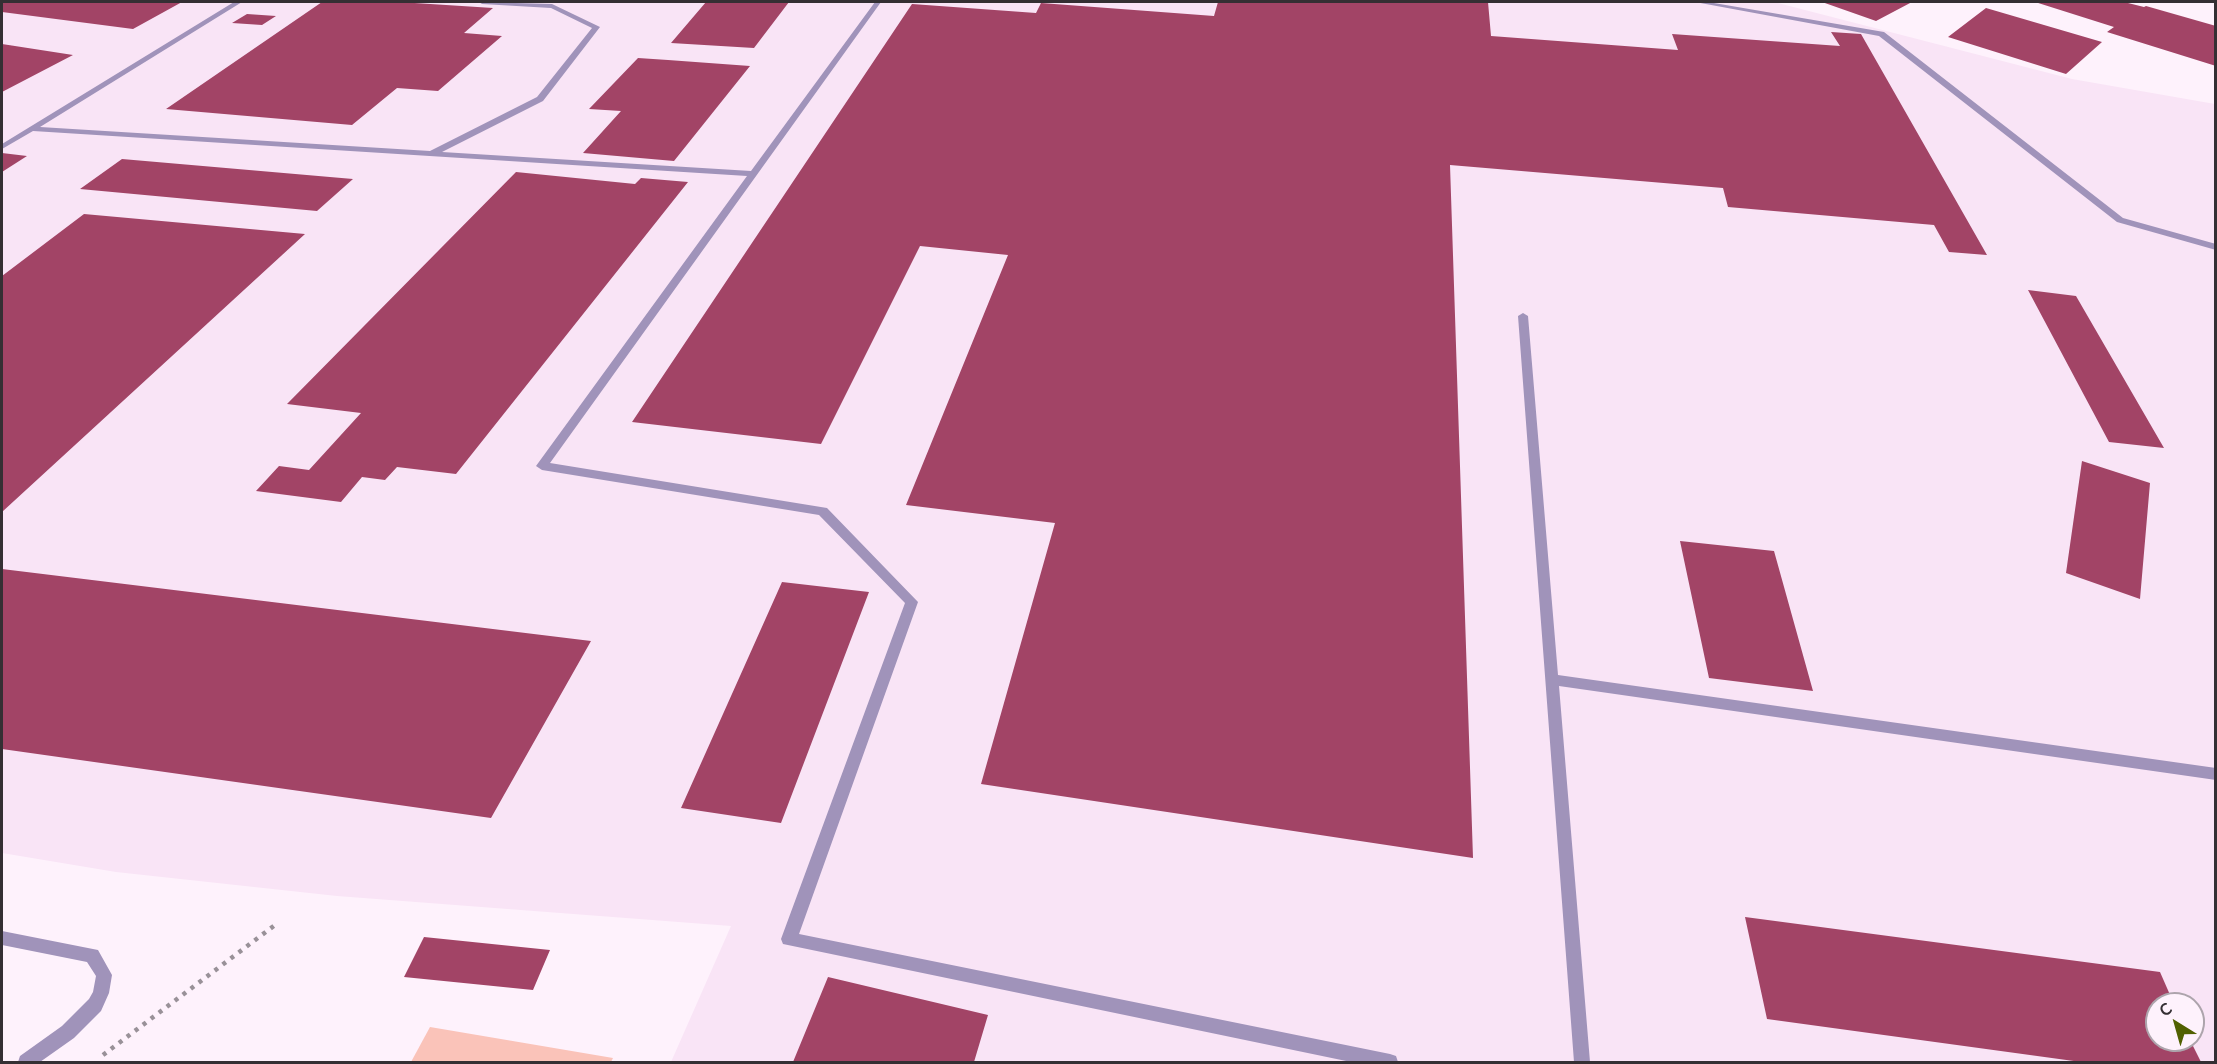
<!DOCTYPE html>
<html>
<head>
<meta charset="utf-8">
<style>
  body { margin:0 }
  #map { position:relative; width:2217px; height:1064px; overflow:hidden; background:#fef2fc; font-family:Lato,sans-serif }
  canvas { display:block }
  .frame { position:absolute; inset:0; border:3px solid #342f33; pointer-events:none }
  .north { position:absolute; left:2145px; top:992px; width:60px; height:60px; box-sizing:border-box; background:#fef2fc; border:2px solid #ada4ac; border-radius:50%; rotate:323deg; font-size:16px; font-weight:700; line-height:24px; text-align:center; color:#342f33 }
  .north::after { content:''; display:block; margin:auto; width:21px; height:27px; background:#516001; clip-path:polygon(50% 0,100% 100%,50% 72%,0 100%) }
</style>
</head>
<body>
<div id="map">
<canvas width="2217" height="1064"></canvas>
<div class="frame"></div>
<div class="north">С</div>
</div>
<script>
const g = document.querySelector('canvas').getContext('2d');
g.lineJoin = 'round';
function fillPath(path, color) { g.fillStyle = color; g.fill(path, 'evenodd'); }
const shape = rows => new Path2D(rows.map(r => 'M' + r).join(''));
function strokePath(path, color, width, dash) { g.strokeStyle = color; g.lineWidth = width; g.lineCap = dash ? 'butt' : 'round'; g.setLineDash(dash || []); g.stroke(path); }
const built = shape([
  [2,2,1774,2,2072,79,2215,104,2215,1062,671,1062,731,926,337,896,116,872,2,853],
  [2157,1004,2193,1004,2193,1040,2157,1040]
]);
const green = shape([
  [430,1027,613,1058,611,1062,411,1062]
]);
const building = shape([
  [2,2,182,2,133,29,2,12],
  [322,2,399,2,493,8,464,33,502,36,438,91,397,88,352,125,166,109],
  [706,2,789,2,754,48,671,43],
  [1218,2,1488,2,1491,36,1678,50,1672,34,1840,46,1831,32,1861,34,1987,255,1949,252,1934,225,1728,207,1723,188,1450,165,1473,858,981,784,1055,523,906,505,1008,255,920,246,821,444,632,422,912,4,1036,13,1041,3,1214,16],
  [1822,2,1912,2,1876,21],
  [2035,2,2124,2,2144,7,2146,6,2216,26,2216,66,2107,32,2114,27],
  [1986,8,2102,42,2066,74,1948,37],
  [247,14,276,16,262,25,232,23],
  [2,44,73,55,2,92],
  [638,58,668,60,750,66,674,161,583,153,621,111,589,109],
  [2,153,27,156,2,172],
  [122,159,353,179,317,211,80,189],
  [516,172,635,184,641,178,688,182,456,474,397,467,385,480,362,477,341,502,256,491,279,466,309,470,361,413,287,404],
  [84,214,305,234,2,512,2,276],
  [2028,290,2076,296,2164,448,2109,442],
  [2082,461,2150,483,2140,599,2066,573],
  [1680,541,1774,551,1813,691,1709,678],
  [2,569,591,641,491,818,2,749],
  [782,582,869,592,781,823,681,808],
  [1745,917,2160,972,2174,1004,2157,1004,2157,1040,2190,1040,2201,1062,2081,1062,1767,1019],
  [424,937,550,950,533,990,404,977],
  [828,977,988,1015,974,1062,793,1062]
]);
const path = shape([
  [103,1055,275,925]
]);
const lane = shape([
  [234,2,242,2,40,127,430,151,537,97,592,28,551,8,482,4,479,2,552,4,600,27,543,101,442,152,751,171,875,2,881,2,550,463,827,508,918,602,799,934,1390,1054,1396,1056,1398,1062,1351,1062,783,944,781,939,905,603,819,515,542,470,536,466,747,176,33,131,2,149,2,144,234,2],
  [1695,2,1708,2,1884,32,2123,218,2216,244,2216,250,2117,222,1879,36,1695,2],
  [1523,313,1528,316,1558,675,2216,768,2216,780,1559,686,1590,1062,1574,1062,1518,316,1523,313],
  [2,931,98,950,112,975,109,993,101,1011,74,1038,40,1062,18,1062,20,1056,62,1026,89,999,93,992,96,976,87,962,2,945,2,931]
]);
fillPath(built, '#f9e4f6');
fillPath(green, '#fac3b9');
fillPath(building, '#a24466');
strokePath(path, '#999198', 4.5, [4, 6]);
fillPath(lane, '#a093ba');
</script>
</body>
</html>
